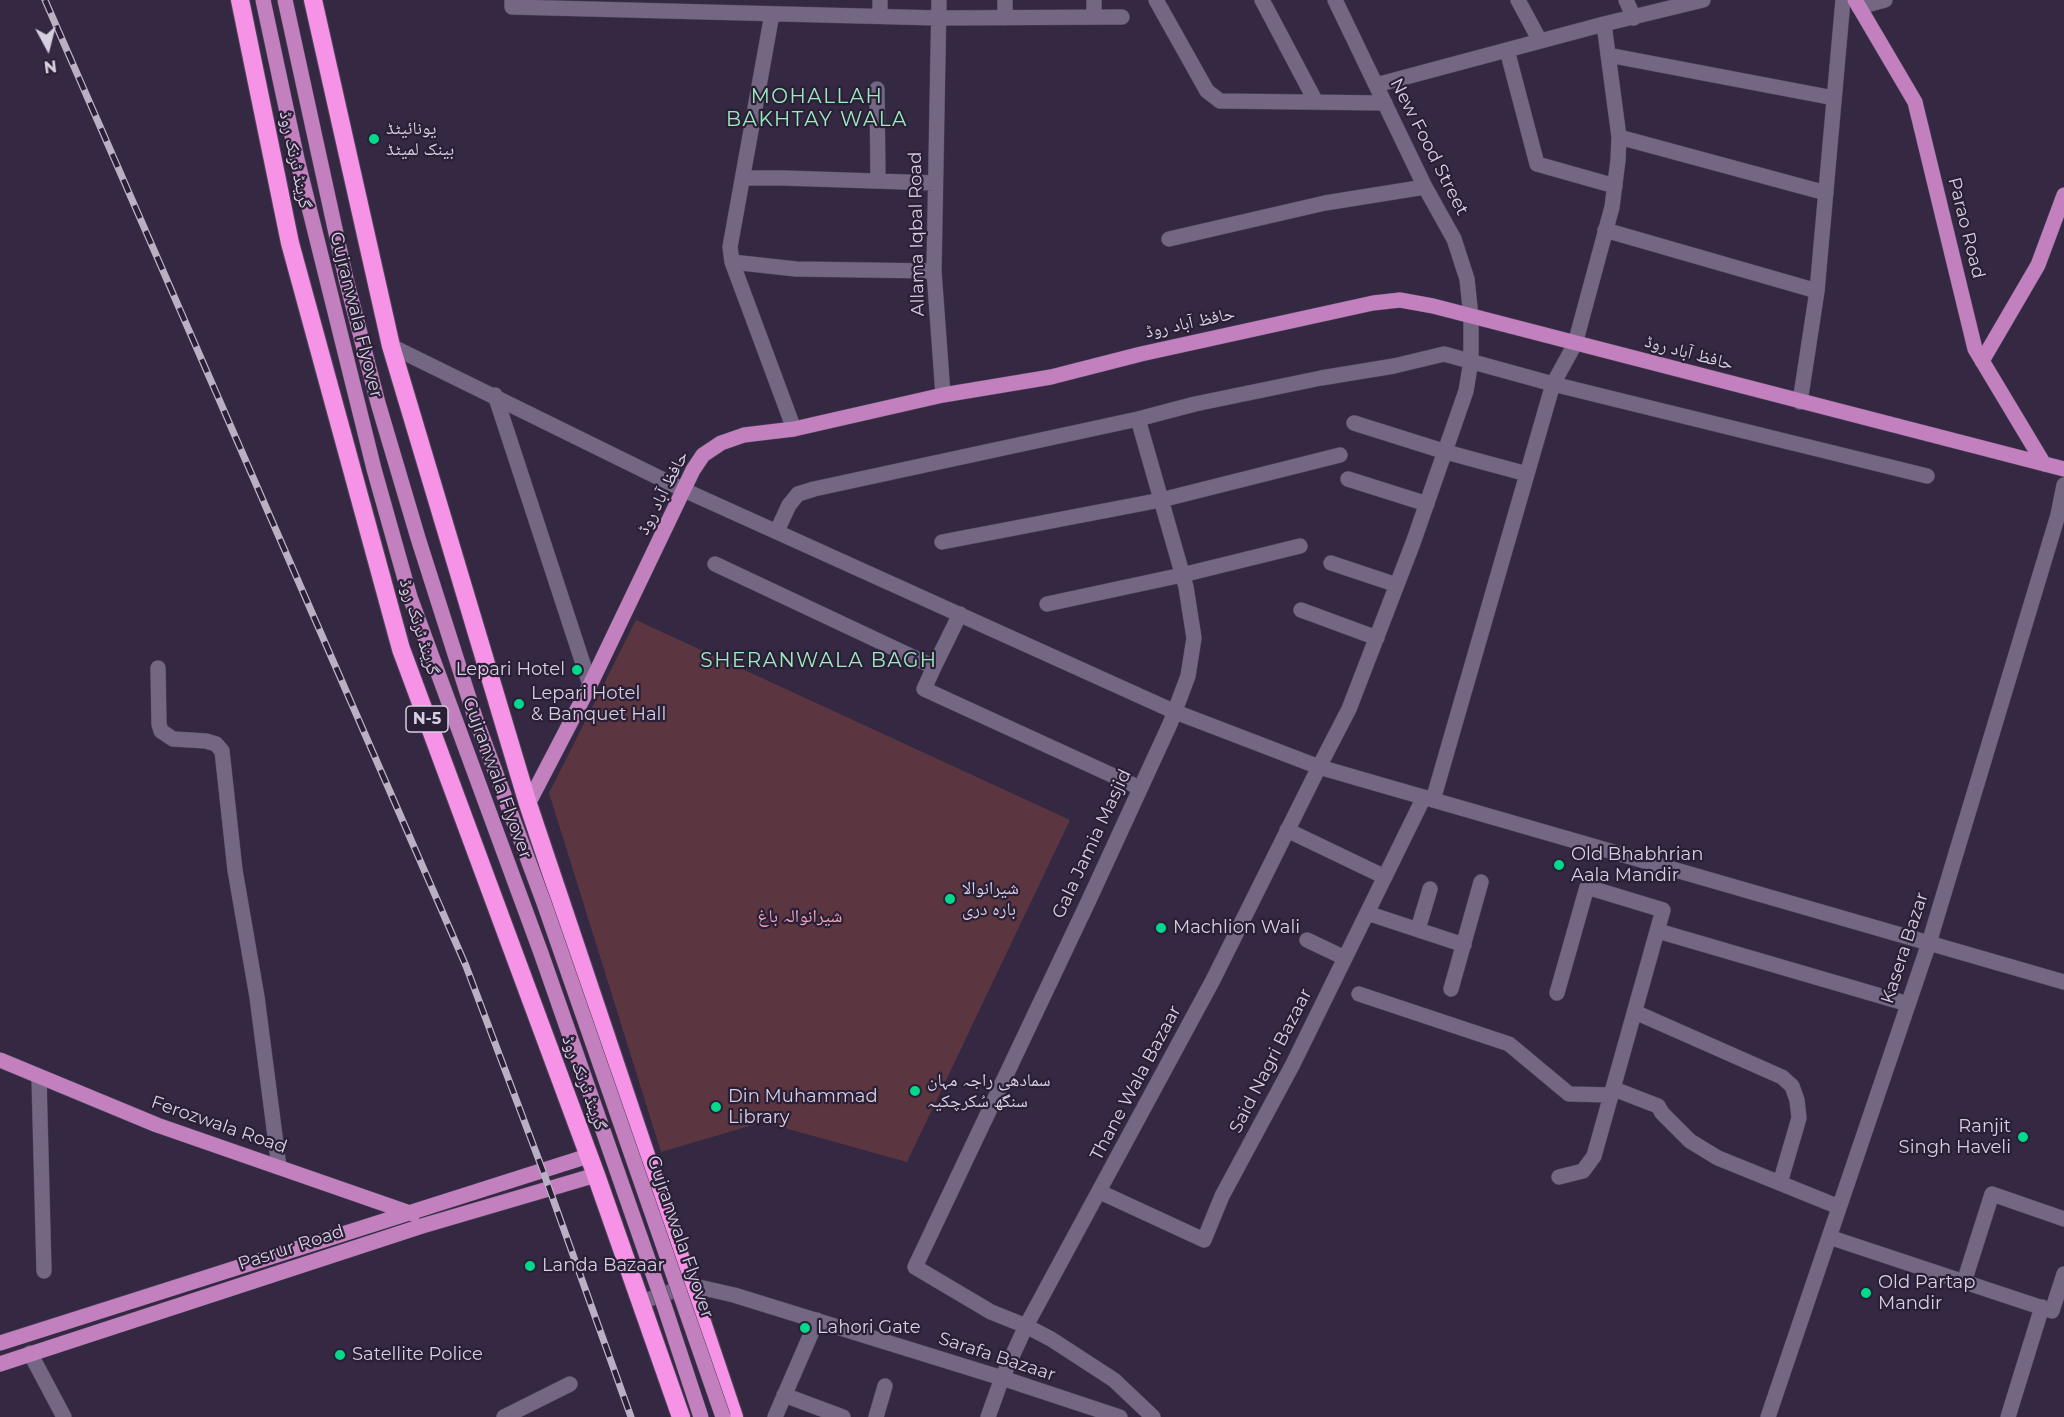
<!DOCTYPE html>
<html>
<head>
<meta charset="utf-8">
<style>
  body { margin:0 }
  #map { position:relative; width:2064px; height:1417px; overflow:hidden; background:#342842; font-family:Montserrat,sans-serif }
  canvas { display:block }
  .north { position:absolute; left:18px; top:18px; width:60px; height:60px; -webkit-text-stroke:4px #2a1f37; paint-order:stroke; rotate:173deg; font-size:16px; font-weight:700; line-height:24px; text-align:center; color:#d6cfdf }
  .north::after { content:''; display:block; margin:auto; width:21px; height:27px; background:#d6cfdf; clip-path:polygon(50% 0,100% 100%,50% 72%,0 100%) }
</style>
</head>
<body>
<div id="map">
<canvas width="2064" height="1417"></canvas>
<div class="north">N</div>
</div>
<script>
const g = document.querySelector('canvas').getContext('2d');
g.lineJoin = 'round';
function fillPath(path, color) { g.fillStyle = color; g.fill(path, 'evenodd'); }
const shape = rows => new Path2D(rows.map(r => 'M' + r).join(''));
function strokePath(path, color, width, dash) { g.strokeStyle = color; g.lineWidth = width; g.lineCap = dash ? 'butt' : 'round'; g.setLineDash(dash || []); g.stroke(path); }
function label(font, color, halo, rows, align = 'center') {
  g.font = font + ' Montserrat,"Noto Naskh Arabic",sans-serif'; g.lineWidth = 4.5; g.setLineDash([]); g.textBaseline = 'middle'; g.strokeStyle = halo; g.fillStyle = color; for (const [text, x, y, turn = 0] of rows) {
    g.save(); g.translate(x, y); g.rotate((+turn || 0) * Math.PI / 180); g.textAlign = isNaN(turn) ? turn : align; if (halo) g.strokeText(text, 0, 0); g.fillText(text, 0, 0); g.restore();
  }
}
const green = shape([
  [636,620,1070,820,907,1162,763,1122,661,1152,549,793]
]);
const minor = shape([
  [512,0,512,7,938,18,1122,17],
  [939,0,934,271,943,395],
  [1156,0,1207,91,1220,101,1385,103],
  [1262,0,1316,102],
  [1518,0,1540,41],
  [1626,0,1634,18],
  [1859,7,1885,0],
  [772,14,730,247,732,262,794,429],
  [880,16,880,0],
  [1094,17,1094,0],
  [1005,18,1005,0],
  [1507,50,1537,164,1615,186],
  [1608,55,1834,98],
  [1376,85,1604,24,1703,0],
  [877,89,878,181],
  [1619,137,1826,193],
  [743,178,784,178,935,183],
  [1605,230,1817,291],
  [1169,239,1325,203,1425,187],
  [732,262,796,269,934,271],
  [391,346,684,490,1173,711,1319,767,2064,982],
  [495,395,590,685],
  [1800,402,1817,291,1843,0],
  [1138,419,1186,587,1194,638,1188,676,1170,724,1089,900,915,1267,991,1312,1026,1326,1051,1339,1114,1380,1153,1417],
  [1354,423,1446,452,1527,474],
  [1348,479,1427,504],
  [777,531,789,505,798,494,814,489,1138,419,1195,404,1321,378,1394,366,1444,354,1553,384,1927,476],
  [942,542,1161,500,1340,455],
  [1331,563,1397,585],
  [715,564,934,667,924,689,1140,788],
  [1047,604,1182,575,1300,546],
  [1301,610,1377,638],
  [934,667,960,614],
  [158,668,159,724,161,731,173,739,206,741,216,744,222,751,235,870,257,997,279,1167],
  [1433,800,1553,384,1575,344,1612,207,1618,160,1619,137,1604,24],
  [1287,830,1385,877],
  [1367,913,1464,945],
  [1418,929,1430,889],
  [1658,931,1908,1004],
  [1307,940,1345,958],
  [1451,989,1481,882],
  [1557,993,1587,887,1663,910,1594,1156,1583,1171,1559,1177],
  [1359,994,1509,1044,1569,1094,1612,1095],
  [1635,1012,1782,1077,1792,1086,1797,1100,1799,1118,1780,1183],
  [39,1078,44,1271],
  [1614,1089,1658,1106,1662,1113,1690,1141,1718,1158,1839,1207],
  [1100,1192,1204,1240,1222,1196,1293,1064,1424,797],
  [1829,1237,2052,1311,2064,1274],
  [1964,1282,1992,1194,2064,1219],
  [641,1302,690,1285,734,1295,1002,1378,1120,1417],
  [30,1353,64,1417],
  [784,1395,843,1417],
  [504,1417,570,1384],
  [775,1417,817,1320],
  [876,1417,885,1386],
  [988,1417,1002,1378,1026,1326,1213,980,1319,767,1349,709,1413,543,1466,391,1471,361,1471,317,1467,279,1454,239,1425,187,1335,0],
  [1768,1417,1929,943,2058,515,2064,485],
  [2008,1417,2042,1307]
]);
const major = shape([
  [1855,0,1915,102,1975,349,2044,464],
  [1982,361,2038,265,2064,195],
  [528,804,590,685,693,470,703,455,721,443,744,435,794,429,943,395,1051,377,1141,354,1373,303,1400,300,1433,306,2064,469],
  [0,1060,157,1125,413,1214],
  [0,1343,588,1156],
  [0,1364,422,1226,596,1175]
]);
const highway = shape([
  [240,0,290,243,401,649,596,1175,681,1417],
  [313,0,391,346,528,804,734,1417]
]);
const rail = shape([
  [45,0,466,966,543,1171,631,1417]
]);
const majorBridge = shape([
  [263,0,297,159,374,469,410,597,541,953,665,1308,701,1417],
  [285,0,346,279,378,403,418,538,475,717,544,903,723,1417]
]);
const markers = [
  [374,139,6,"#01d98b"],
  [577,670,6,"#01d98b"],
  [519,704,6,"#01d98b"],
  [1559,865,6,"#01d98b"],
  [950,899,6,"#01d98b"],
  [1161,928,6,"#01d98b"],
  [915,1091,6,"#01d98b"],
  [716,1107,6,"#01d98b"],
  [2023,1137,6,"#01d98b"],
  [530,1266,6,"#01d98b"],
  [1866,1293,6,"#01d98b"],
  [805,1328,6,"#01d98b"],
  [340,1355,6,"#01d98b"]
];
const shields = [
  [427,719,42]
];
const shieldNames = [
  ["N-5",427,719]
];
const poiNames = [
  ["یونائیٹڈ",386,129],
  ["بینک لمیٹڈ",386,150],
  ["Lepari Hotel",565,670,"right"],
  ["Lepari Hotel",531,694],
  ["& Banquet Hall",531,715],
  ["Old Bhabhrian",1571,855],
  ["Aala Mandir",1571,876],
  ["شیرانوالا",962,889],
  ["بارہ دری",962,910],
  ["Machlion Wali",1173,928],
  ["سمادھی راجہ مہان",927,1081],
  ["سنگھ سُکرچکیہ",927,1102],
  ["Din Muhammad",728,1097],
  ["Library",728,1118],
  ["Ranjit",2011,1127,"right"],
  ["Singh Haveli",2011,1148,"right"],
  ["Landa Bazaar",542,1266],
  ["Old Partap",1878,1283],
  ["Mandir",1878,1304],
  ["Lahori Gate",817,1328],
  ["Satellite Police",352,1355]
];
const streetNames = [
  ["New Food Street",1429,147,63],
  ["گرینڈ ٹرنک روڈ",295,160,78],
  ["Parao Road",1966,228,76],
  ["Allama Iqbal Road",917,234,-91],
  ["Gujranwala Flyover",356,315,76],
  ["حافظ آباد روڈ",1190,323,-12],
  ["حافظ آباد روڈ",1689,353,15],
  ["حافظ آباد روڈ",663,493,-63],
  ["گرینڈ ٹرنک روڈ",419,627,73],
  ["Gujranwala Flyover",497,778,70],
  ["Gala Jamia Masjid",1092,844,-65],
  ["Kasera Bazar",1905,948,-72],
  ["Said Nagri Bazaar",1271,1061,-63],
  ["گرینڈ ٹرنک روڈ",584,1083,70],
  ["Thane Wala Bazaar",1136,1083,-62],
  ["Ferozwala Road",219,1125,19],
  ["Gujranwala Flyover",680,1237,71],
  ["Pasrur Road",291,1248,-18],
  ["Sarafa Bazaar",997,1357,18]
];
const parkNames = [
  ["شیرانوالہ باغ",800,917]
];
const neighbourhoodNames = [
  ["MOHALLAH",817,97],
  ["BAKHTAY WALA",817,120],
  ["SHERANWALA BAGH",819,661]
];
fillPath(green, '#5b3640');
strokePath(minor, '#4f465b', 16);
strokePath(major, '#4f465b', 16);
strokePath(highway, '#4f465b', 20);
strokePath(minor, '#736783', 15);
strokePath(major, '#c281be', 15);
strokePath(highway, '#f793e6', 18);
strokePath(rail, '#b9b1c3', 7);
strokePath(rail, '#2a1f37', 4.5, [14]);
strokePath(majorBridge, '#4f465b', 16, []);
strokePath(majorBridge, '#c281be', 15);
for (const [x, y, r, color] of markers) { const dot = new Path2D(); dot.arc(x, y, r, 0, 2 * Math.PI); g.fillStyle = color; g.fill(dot); strokePath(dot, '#2a1f37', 2); }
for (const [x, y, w] of shields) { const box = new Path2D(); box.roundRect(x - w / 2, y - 13, w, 26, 4.5); g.fillStyle = '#2a1f37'; g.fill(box); strokePath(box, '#d6cfdf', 1.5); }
label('bold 16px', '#d6cfdf', null, shieldNames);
label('18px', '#d6cfdf', '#2a1f37', poiNames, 'left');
label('18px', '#d6cfdf', '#2a1f37', streetNames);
label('18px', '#f2a7ba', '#2a1f37', parkNames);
g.letterSpacing = '1.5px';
label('20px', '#9cebbe', '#2a1f37', neighbourhoodNames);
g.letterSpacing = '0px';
</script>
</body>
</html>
